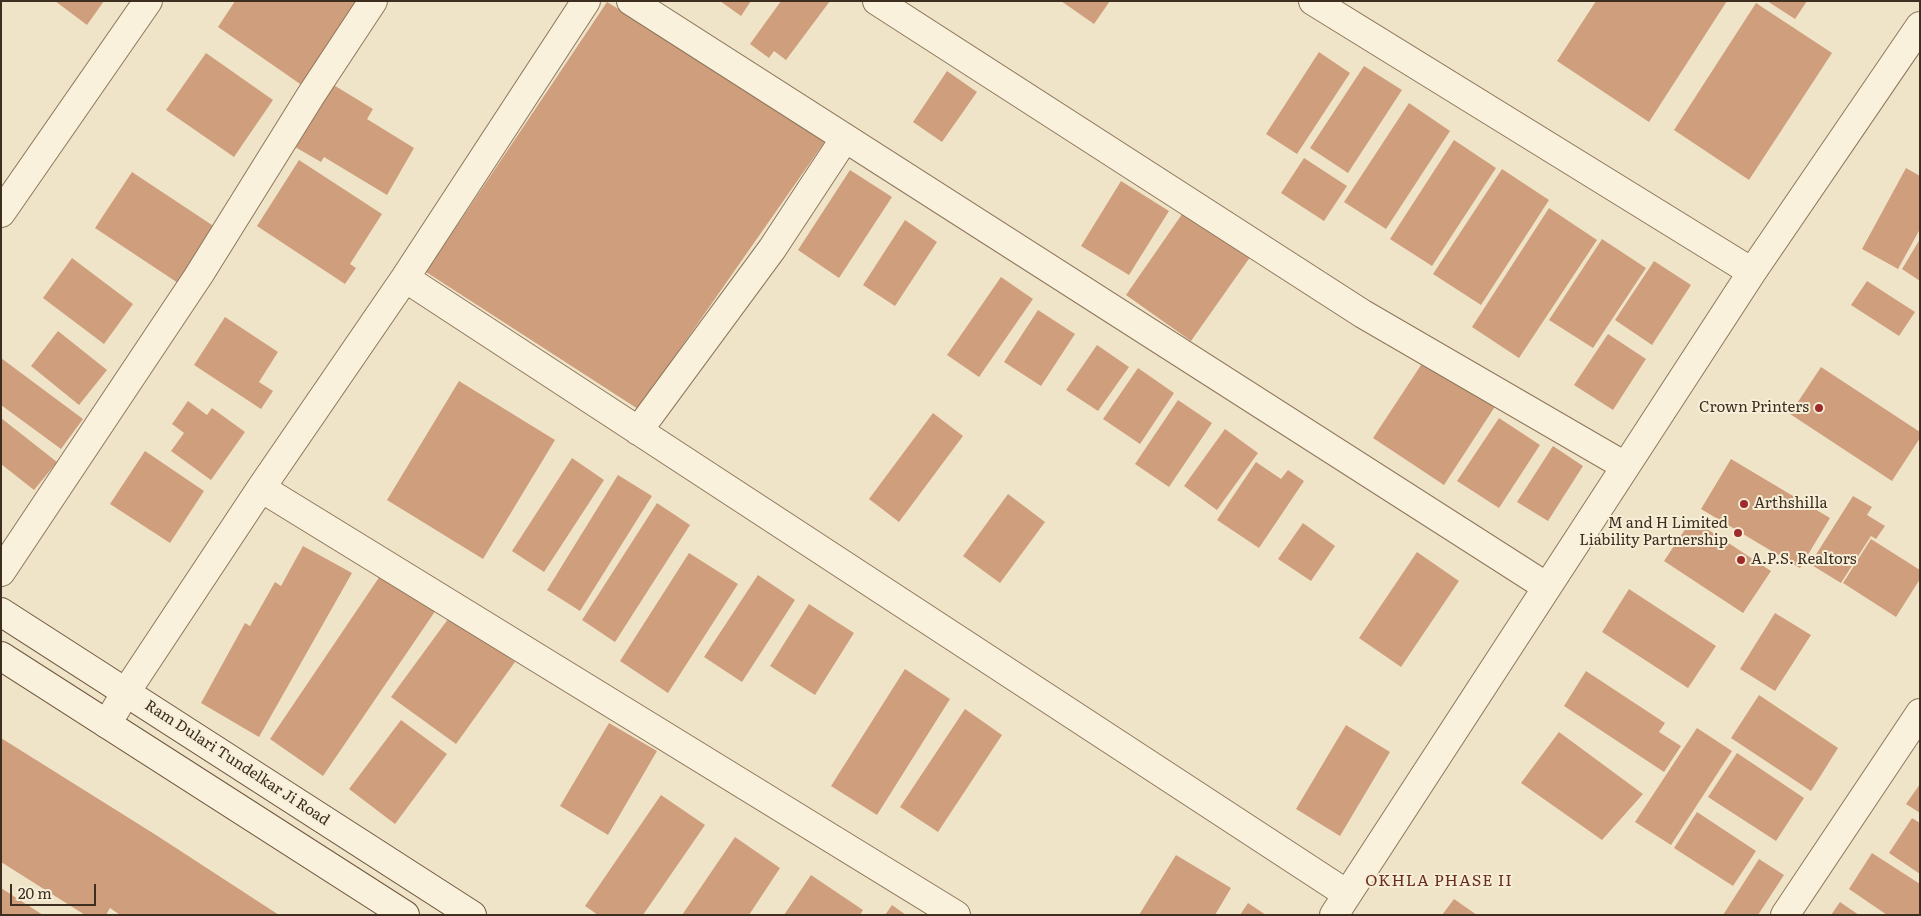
<!DOCTYPE html>
<html>
<head>
<meta charset="utf-8">
<style>
  body { margin:0 }
  #map { position:relative; width:1921px; height:916px; overflow:hidden; background:#f0e4c8; font-family:Literata,serif }
  canvas { display:block }
  .frame { position:absolute; inset:0; border:2px solid #3d2e20; pointer-events:none }
  .scale { position:absolute; left:10px; top:884px; width:86px; height:22px; box-sizing:border-box; border:2px solid #3d2e20; border-top:0; padding-left:6px; font-size:15px; line-height:18px; white-space:nowrap; color:#3d2e20; -webkit-text-stroke:4px #f7eed8; paint-order:stroke }
</style>
</head>
<body>
<div id="map">
<canvas width="1921" height="916"></canvas>
<div class="frame"></div>
<div class="scale">20 m</div>
</div>
<script>
const g = document.querySelector('canvas').getContext('2d');
g.lineJoin = 'round';
function fillPath(path, color) { g.fillStyle = color; g.fill(path, 'evenodd'); }
const shape = rows => new Path2D(rows.map(r => 'M' + r).join(''));
function strokePath(path, color, width, dash) { g.strokeStyle = color; g.lineWidth = width; g.lineCap = dash ? 'butt' : 'round'; g.setLineDash(dash || []); g.stroke(path); }
function label(font, color, halo, rows, align = 'center') {
  g.font = font + ' Literata,serif'; g.lineWidth = 4; g.setLineDash([]); g.textBaseline = 'middle'; g.strokeStyle = halo; g.fillStyle = color; for (const [text, x, y, turn = 0] of rows) {
    g.save(); g.translate(x, y); g.rotate((+turn || 0) * Math.PI / 180); g.textAlign = isNaN(turn) ? turn : align; if (halo) g.strokeText(text, 0, 0); g.fillText(text, 0, 0); g.restore();
  }
}
const building = shape([
  [55,1,104,1,87,25],
  [235,1,360,1,303,86,218,27],
  [720,1,751,1,741,16],
  [781,1,830,1,786,60,774,51,769,58,750,44],
  [1061,1,1110,1,1094,24],
  [1596,1,1727,1,1649,122,1557,61],
  [1767,1,1807,1,1795,19],
  [607,2,828,137,638,409,426,272],
  [1756,3,1832,53,1749,180,1674,130],
  [1319,52,1350,73,1297,154,1266,134],
  [206,53,273,100,234,157,166,110],
  [1364,66,1402,90,1348,173,1310,148],
  [947,71,977,92,942,142,913,122],
  [332,84,373,109,367,119,414,148,387,195,324,157,321,162,295,147],
  [1409,103,1450,131,1386,229,1344,202],
  [1454,140,1496,168,1432,266,1390,239],
  [1304,158,1347,186,1324,221,1281,193],
  [299,160,382,214,350,264,356,268,345,284,257,226],
  [1906,168,1920,176,1920,229,1898,269,1862,249],
  [1502,169,1549,200,1481,305,1433,274],
  [850,170,892,197,839,278,798,250],
  [132,172,215,227,178,283,95,228],
  [1121,181,1169,211,1129,275,1081,246],
  [1187,207,1253,253,1191,341,1126,295],
  [1549,208,1597,240,1519,358,1472,327],
  [905,220,937,242,895,306,863,285],
  [1602,239,1646,268,1593,348,1549,320],
  [1920,239,1920,281,1902,269],
  [72,258,133,304,104,344,43,298],
  [1654,261,1691,285,1652,345,1615,320],
  [1001,277,1033,299,979,377,947,355],
  [1867,281,1915,312,1899,336,1851,305],
  [1038,310,1075,334,1041,386,1004,362],
  [225,317,278,352,259,382,273,391,261,409,194,365],
  [58,331,107,370,79,405,31,366],
  [1608,334,1646,359,1613,410,1574,385],
  [1097,345,1129,367,1098,411,1066,390],
  [1,358,83,419,61,449,1,405],
  [1425,359,1496,405,1444,485,1373,438],
  [1821,367,1920,432,1920,438,1892,481,1790,414],
  [1138,368,1174,393,1140,444,1103,419],
  [459,381,555,440,483,559,387,500],
  [1178,400,1212,423,1169,487,1135,464],
  [188,401,207,415,212,408,245,432,211,480,171,451,184,433,172,424],
  [933,413,963,436,899,522,869,499],
  [1,418,57,462,34,490,1,464],
  [1499,418,1540,445,1499,508,1457,481],
  [1225,429,1258,453,1217,510,1184,486],
  [1553,446,1583,466,1548,521,1517,502],
  [145,451,204,491,170,543,110,504],
  [572,458,604,480,544,572,512,551],
  [1731,459,1830,518,1800,568,1701,509],
  [1256,462,1281,479,1288,470,1304,481,1259,548,1217,520],
  [618,475,652,496,580,611,547,590],
  [1008,494,1045,522,1000,583,963,556],
  [1853,496,1872,507,1867,515,1885,526,1876,539,1871,536,1841,583,1810,564],
  [657,503,690,525,615,642,582,620],
  [1692,519,1771,571,1743,613,1664,561],
  [1303,523,1335,546,1311,581,1278,559],
  [1871,539,1920,570,1920,579,1896,617,1843,583],
  [303,546,352,573,259,737,201,703,245,623,250,626,275,582,281,586],
  [1417,552,1459,581,1401,667,1359,638],
  [689,553,738,584,668,693,620,661],
  [382,573,436,610,323,776,270,739],
  [758,575,795,600,742,682,704,657],
  [1629,589,1716,646,1688,688,1602,632],
  [809,604,854,633,815,695,770,666],
  [1775,613,1811,635,1775,691,1740,669],
  [451,615,515,662,456,744,391,697],
  [905,669,950,699,877,815,831,786],
  [1586,671,1665,723,1659,732,1681,746,1664,772,1564,706],
  [1759,695,1838,748,1811,791,1731,738],
  [965,709,1002,735,938,832,900,807],
  [401,720,447,754,395,824,349,789],
  [609,723,657,751,608,835,560,806],
  [1346,725,1390,752,1340,836,1296,809],
  [1697,728,1732,751,1671,845,1635,822],
  [1559,732,1643,794,1602,840,1521,783],
  [1,738,156,835,279,915,120,915,110,908,106,915,85,915,1,862],
  [1737,753,1804,798,1776,841,1708,797],
  [1920,784,1920,813,1906,804],
  [661,795,705,825,643,915,598,915,585,906],
  [1697,812,1756,851,1733,886,1674,848],
  [1912,818,1920,823,1920,874,1889,853],
  [735,837,780,868,749,915,682,915],
  [1872,853,1920,884,1920,915,1887,915,1849,889],
  [1176,855,1231,888,1215,915,1139,915],
  [1759,859,1784,875,1758,915,1723,915],
  [811,875,863,910,860,915,784,915],
  [1,888,43,915,1,915],
  [1454,899,1477,915,1442,915],
  [1840,902,1859,915,1831,915],
  [1248,903,1266,915,1240,915],
  [892,905,906,915,885,915]
]);
const street = shape([
  [631,1,1547,587],
  [877,1,1363,314,1625,466],
  [1313,1,1752,272],
  [1,213,148,1],
  [405,278,1347,894],
  [638,431,772,249,845,138],
  [261,488,956,915],
  [1,572,199,275,311,95,373,1],
  [107,724,126,692,261,488,405,278,586,1],
  [1334,915,1752,272,1920,26],
  [1785,915,1920,713]
]);
const secondary = shape([
  [1,612,472,915],
  [1,656,405,915]
]);
const markers = [
  [1819,408,5,"#9e2a2b"],
  [1744,504,5,"#9e2a2b"],
  [1738,533,5,"#9e2a2b"],
  [1741,560,5,"#9e2a2b"]
];
const poiNames = [
  ["Crown Printers",1809,408],
  ["Arthshilla",1754,504,"left"],
  ["M and H Limited",1728,524],
  ["Liability Partnership",1728,541],
  ["A.P.S. Realtors",1751,560,"left"]
];
const streetNames = [
  ["Ram Dulari Tundelkar Ji Road",237,763,33]
];
const neighbourhoodNames = [
  ["OKHLA PHASE II",1439,881]
];
fillPath(building, '#cf9f7d');
strokePath(street, '#8d765c', 30);
strokePath(secondary, '#6f573f', 30);
strokePath(street, '#faf1dc', 28);
strokePath(secondary, '#faf1dc', 28);
for (const [x, y, r, color] of markers) { const dot = new Path2D(); dot.arc(x, y, r, 0, 2 * Math.PI); g.fillStyle = color; g.fill(dot); strokePath(dot, '#f7eed8', 2); }
label('15px', '#3d2e20', '#f7eed8', poiNames, 'right');
label('15px', '#3d2e20', '#f7eed8', streetNames);
g.letterSpacing = '1px';
label('16px', '#6b2e1e', '#f7eed8', neighbourhoodNames);
g.letterSpacing = '0px';
</script>
</body>
</html>
